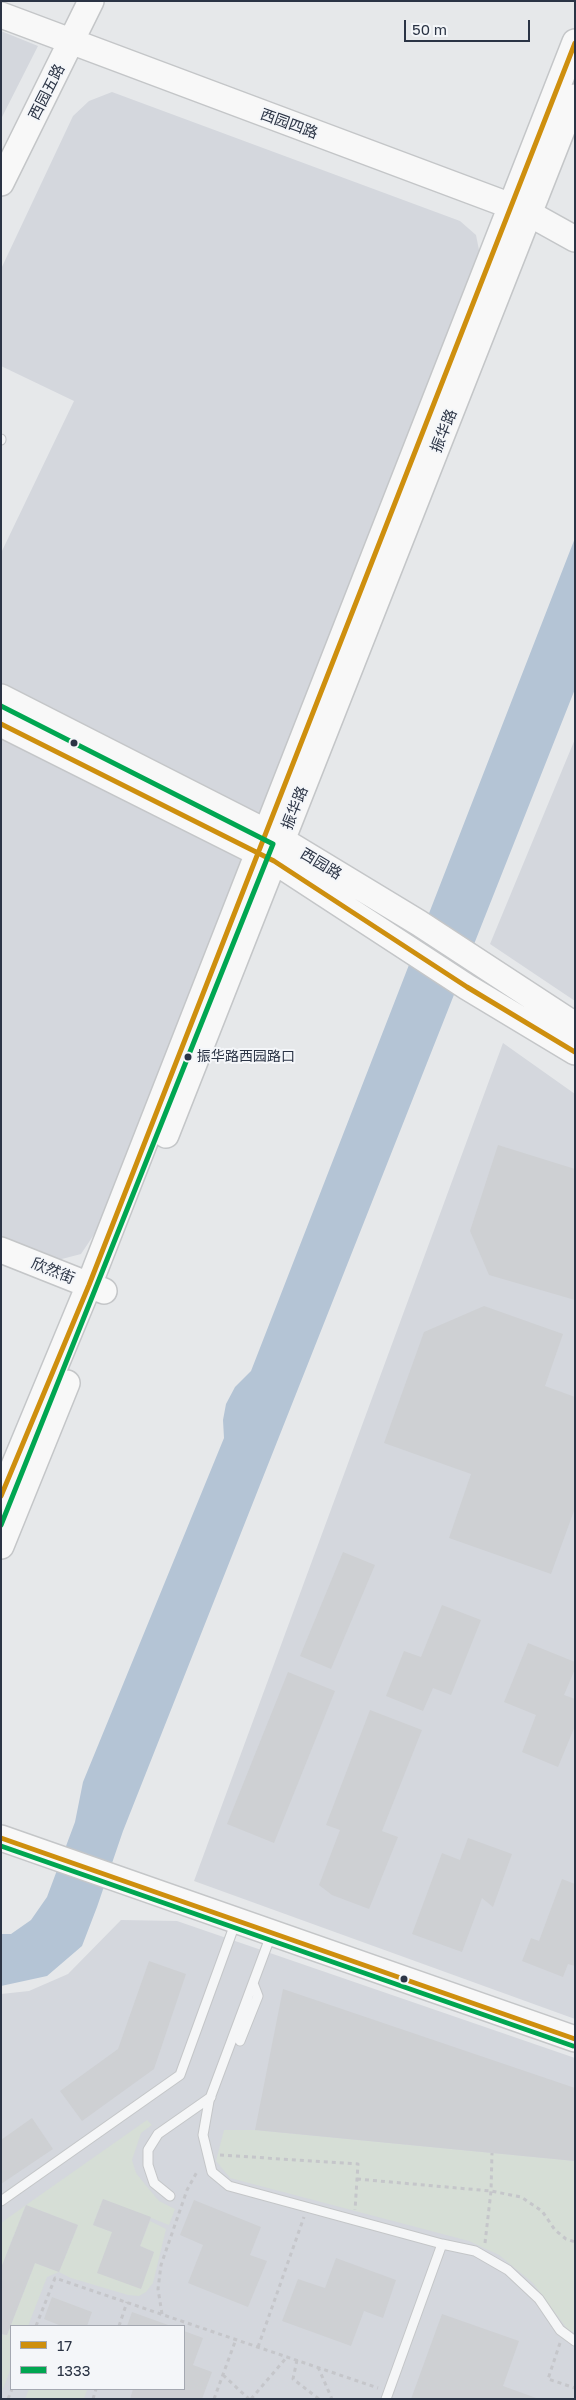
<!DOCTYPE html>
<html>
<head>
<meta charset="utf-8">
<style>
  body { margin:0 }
  #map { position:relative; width:576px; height:2400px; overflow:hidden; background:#e6e8ea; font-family:"Golos Text",sans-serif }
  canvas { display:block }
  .frame { position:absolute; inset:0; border:2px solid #2b3445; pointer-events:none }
  .legend { position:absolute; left:10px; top:2325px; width:175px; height:65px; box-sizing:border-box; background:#f4f6f9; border:1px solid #a4a8b1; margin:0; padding:6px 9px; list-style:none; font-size:15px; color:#2b3445 }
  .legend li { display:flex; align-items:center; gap:10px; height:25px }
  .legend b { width:25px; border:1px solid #a4a8b1 }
  .scale { position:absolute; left:404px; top:20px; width:126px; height:22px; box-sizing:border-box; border:2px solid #2b3445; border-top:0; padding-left:6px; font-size:15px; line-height:18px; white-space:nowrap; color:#2b3445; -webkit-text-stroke:4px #f4f6f9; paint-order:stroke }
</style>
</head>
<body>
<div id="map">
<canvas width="576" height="2400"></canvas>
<div class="frame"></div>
<ul class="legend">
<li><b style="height:6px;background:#ce8f0e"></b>17</li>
<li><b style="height:6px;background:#00a651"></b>1333</li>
</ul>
<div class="scale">50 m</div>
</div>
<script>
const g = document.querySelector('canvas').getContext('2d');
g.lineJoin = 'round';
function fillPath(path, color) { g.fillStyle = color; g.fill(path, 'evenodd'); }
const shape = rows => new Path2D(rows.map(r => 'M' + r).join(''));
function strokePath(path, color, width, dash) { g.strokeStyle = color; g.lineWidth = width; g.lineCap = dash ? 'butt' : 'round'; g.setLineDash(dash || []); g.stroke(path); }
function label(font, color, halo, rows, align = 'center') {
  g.font = font + ' "Golos Text","Noto Sans SC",sans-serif'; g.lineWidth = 4; g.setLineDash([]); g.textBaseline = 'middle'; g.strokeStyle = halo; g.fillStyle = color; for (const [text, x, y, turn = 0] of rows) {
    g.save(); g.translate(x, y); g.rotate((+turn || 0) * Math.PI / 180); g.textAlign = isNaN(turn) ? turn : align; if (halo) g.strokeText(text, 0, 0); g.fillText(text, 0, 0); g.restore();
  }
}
const built = shape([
  [1,31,38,46,1,119],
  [112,92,460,221,476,235,481,260,95,1233,81,1254,58,1260,1,1238,1,553,74,401,1,366,1,269,73,116,89,101],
  [575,739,575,1001,490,944],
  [503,1043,575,1094,575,2019,194,1881],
  [121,1920,177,1921,575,2058,575,2399,1,2399,1,1994,29,1991,68,1974],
  [11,2326,184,2326,184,2389,11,2389]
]);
const green = shape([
  [147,2120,152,2125,141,2133,132,2160,136,2173,148,2188,159,2201,175,2209,169,2225,103,2199,93,2225,112,2232,141,2288,154,2252,140,2246,150,2221,166,2229,153,2283,146,2292,139,2296,128,2295,71,2278,59,2272,47,2277,28,2326,11,2326,11,2368,1,2394,1,2334,7,2335,35,2263,59,2272,78,2225,26,2205,1,2268,1,2223,26,2205],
  [224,2130,255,2130,575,2161,574,2332,568,2330,533,2283,499,2255,469,2241,230,2178,216,2161],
  [29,2389,83,2389,87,2390,84,2399,25,2399]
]);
const water = shape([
  [575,538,575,689,123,1831,97,1907,82,1946,47,1976,1,1986,1,1934,11,1934,31,1920,47,1897,75,1822,83,1782,224,1438,223,1420,226,1404,235,1387,251,1371]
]);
const building = shape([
  [498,1145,575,1169,575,1300,489,1275,470,1231],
  [484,1306,563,1334,545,1386,575,1397,575,1508,551,1574,449,1538,471,1474,384,1443,424,1332],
  [343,1552,375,1565,331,1669,300,1656],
  [442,1605,481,1620,451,1695,433,1688,423,1711,386,1696,404,1651,421,1657],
  [528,1643,575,1662,575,1669,564,1695,575,1699,575,1726,558,1767,522,1752,536,1715,504,1702],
  [288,1672,335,1691,274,1843,227,1824],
  [370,1710,422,1730,382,1831,398,1837,369,1909,332,1895,319,1885,340,1830,326,1825],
  [468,1838,512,1854,493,1907,482,1898,462,1952,412,1934,442,1853,460,1860],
  [562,1879,575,1884,575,1966,568,1964,563,1977,522,1961,531,1938,539,1941],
  [149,1961,186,1974,154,2069,82,2121,60,2091,118,2049],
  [283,1989,575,2088,575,2161,255,2130],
  [32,2118,53,2149,1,2184,1,2140],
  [103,2199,151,2217,140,2246,154,2252,141,2289,97,2273,112,2232,93,2225],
  [194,2200,261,2227,250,2255,267,2261,248,2307,188,2283,203,2245,180,2235],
  [26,2205,78,2225,59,2272,35,2263,7,2335,1,2334,1,2268],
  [336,2258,396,2280,383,2318,364,2311,351,2346,282,2321,298,2279,325,2288],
  [52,2297,92,2312,87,2326,58,2326,59,2325,44,2319],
  [132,2312,171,2326,127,2326],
  [442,2314,519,2341,503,2386,539,2399,411,2399],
  [184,2331,203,2338,193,2365,212,2372,202,2399,130,2399,133,2389,184,2389]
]);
const path = shape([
  [220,2155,358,2164,355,2210],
  [357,2179,491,2191,521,2197,542,2211,555,2230,566,2239,575,2242],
  [485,2243,491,2191,492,2153],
  [162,2314,158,2289,161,2265,187,2190,198,2170],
  [36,2326,55,2278,378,2388],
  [119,2326,127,2302],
  [560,2343,548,2379,575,2388],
  [258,2347,304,2217],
  [297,2360,293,2379,319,2399],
  [318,2367,332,2399],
  [223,2375,249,2399],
  [8,2399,12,2389],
  [93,2399,96,2389],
  [214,2399,236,2339],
  [251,2399,287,2357]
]);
const lane = shape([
  [1,439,1,440],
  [271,1935,209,2101,203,2135,212,2172,229,2186,442,2244,475,2251,508,2270,539,2299,560,2330,575,2341],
  [240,2041,258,1996,253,1983],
  [170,2196,154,2183,148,2165,148,2150,158,2134,211,2097],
  [1,2201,180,2075,236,1921],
  [386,2399,442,2244]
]);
const secondary = shape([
  [1,15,511,206,530,214,575,239],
  [1,183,91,1],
  [1,697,282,840,419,923,575,1025],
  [1,724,274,861,467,987,575,1052],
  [166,1135,575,97],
  [1,1250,104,1291],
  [1,1497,89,1285,575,42],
  [1,1546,67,1383],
  [1,1838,575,2039]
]);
const bus1 = shape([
  [1,724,274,861,467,987,575,1052],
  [1,1496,89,1285,575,43],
  [1,1838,575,2039]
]);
const bus2 = shape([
  [1,706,273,844,1,1525],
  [1,1846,573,2046]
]);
const markers = [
  [74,743,4.5,"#2b3445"],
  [188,1057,4.5,"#2b3445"],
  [404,1979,4.5,"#2b3445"]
];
const busNames = [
  ["振华路西园路口",197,1057]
];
const streetNames = [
  ["西园五路",47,92,-63],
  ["西园四路",289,124,20],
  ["振华路",444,431,-68],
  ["振华路",295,808,-68],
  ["西园路",321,864,31],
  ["欣然街",53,1271,22]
];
fillPath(built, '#d4d7dd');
fillPath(green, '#d6ded6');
fillPath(water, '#b4c4d5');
fillPath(building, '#ced0d3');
strokePath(lane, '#c4c6c8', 11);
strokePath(secondary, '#c4c6c8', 28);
strokePath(path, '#c5c6ca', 3, [4, 4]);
strokePath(lane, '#f5f6f7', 9);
strokePath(secondary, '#f8f8f8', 25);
strokePath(bus1, '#ce8f0e', 5);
strokePath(bus2, '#00a651', 5);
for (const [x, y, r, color] of markers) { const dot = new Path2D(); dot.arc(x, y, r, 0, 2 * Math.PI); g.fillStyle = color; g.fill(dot); strokePath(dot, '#f4f6f9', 2); }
label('14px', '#2b3445', '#f4f6f9', busNames, 'left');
label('15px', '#2b3445', '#f4f6f9', streetNames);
</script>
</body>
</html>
